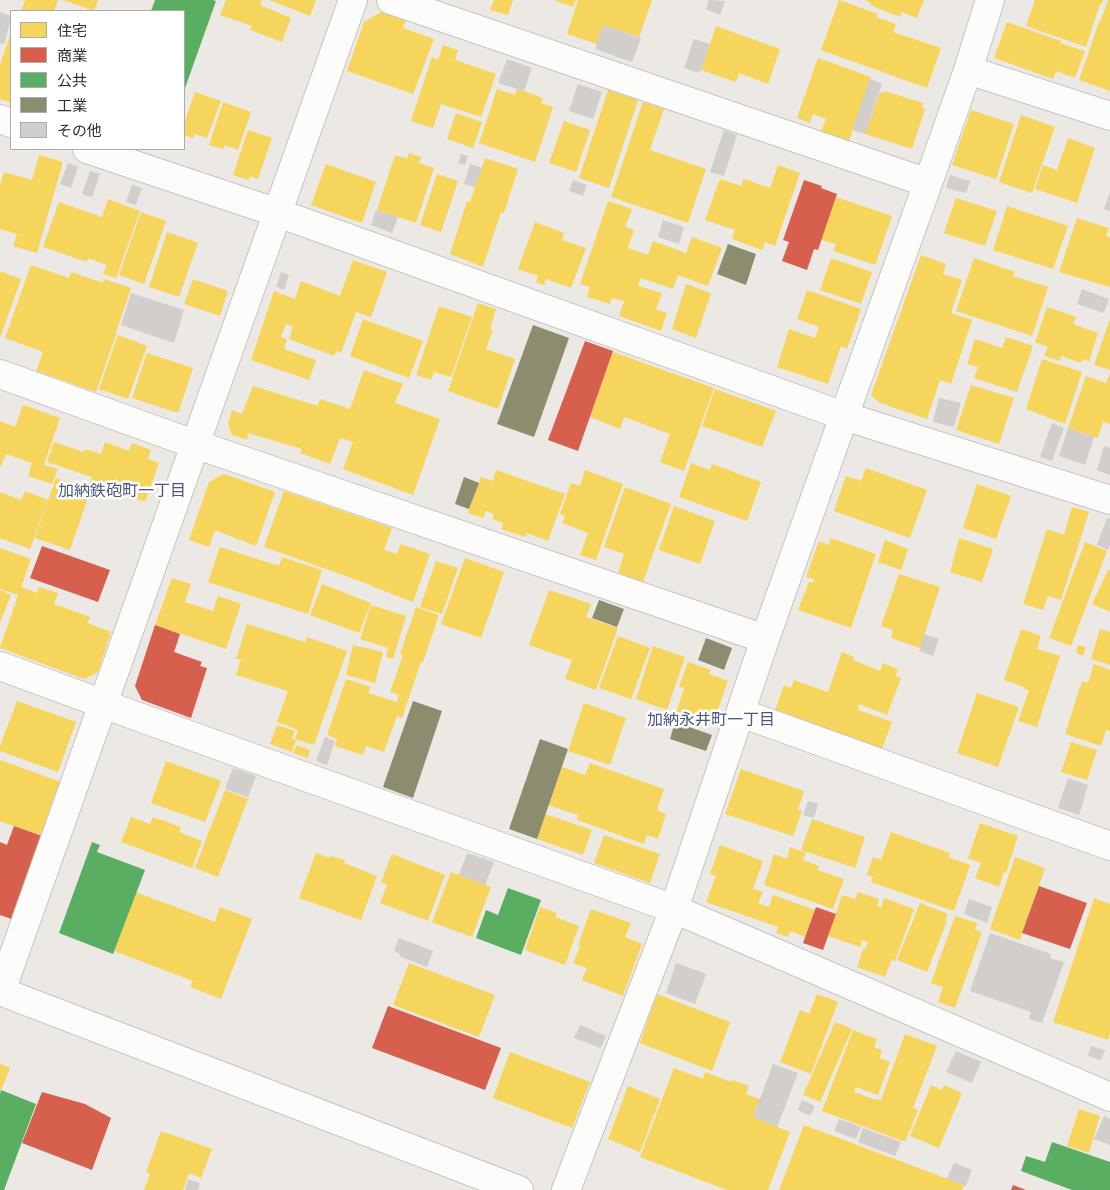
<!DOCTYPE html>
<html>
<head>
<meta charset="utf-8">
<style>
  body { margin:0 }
  #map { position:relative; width:1110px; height:1190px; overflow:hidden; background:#ece8e4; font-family:Mulish,"Noto Sans JP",sans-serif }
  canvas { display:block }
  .legend { position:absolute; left:10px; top:10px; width:175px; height:140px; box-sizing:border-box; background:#fff; border:1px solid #ababab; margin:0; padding:6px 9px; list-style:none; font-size:15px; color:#2e2e2e }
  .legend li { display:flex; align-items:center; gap:10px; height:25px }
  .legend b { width:25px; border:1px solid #ababab }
</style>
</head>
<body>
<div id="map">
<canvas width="1110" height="1190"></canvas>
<ul class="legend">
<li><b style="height:14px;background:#f6d55c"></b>住宅</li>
<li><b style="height:14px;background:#d6604d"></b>商業</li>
<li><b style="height:14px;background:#5aae61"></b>公共</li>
<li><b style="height:14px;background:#8c8c6e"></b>工業</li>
<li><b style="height:14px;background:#d1cecb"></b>その他</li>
</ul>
</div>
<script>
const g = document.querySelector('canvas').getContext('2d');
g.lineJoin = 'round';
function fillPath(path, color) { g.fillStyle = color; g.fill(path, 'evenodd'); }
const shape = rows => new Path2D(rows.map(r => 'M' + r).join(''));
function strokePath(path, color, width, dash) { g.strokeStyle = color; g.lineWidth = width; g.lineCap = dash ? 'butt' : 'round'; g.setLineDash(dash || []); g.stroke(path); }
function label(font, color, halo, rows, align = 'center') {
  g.font = font + ' Mulish,"Noto Sans JP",sans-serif'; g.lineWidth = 5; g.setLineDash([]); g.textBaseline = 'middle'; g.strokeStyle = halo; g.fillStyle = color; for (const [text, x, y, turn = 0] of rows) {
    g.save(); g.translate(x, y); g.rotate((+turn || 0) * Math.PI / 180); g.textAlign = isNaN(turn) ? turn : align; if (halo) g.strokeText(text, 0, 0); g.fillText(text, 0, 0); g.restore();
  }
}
const homes = shape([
  [25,0,58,0,54,11,21,11],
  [63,0,98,0,94,11],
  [226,0,260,0,262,1,260,5,291,18,282,42,250,30,252,26,220,15],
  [269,0,316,0,310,16],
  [494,0,513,0,508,15,490,10],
  [554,0,576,0,573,7],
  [578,0,652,0,639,37,603,25,597,44,567,34],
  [839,0,878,14,876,17,896,24,893,32,941,48,927,88,821,50],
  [864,0,924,0,917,18,902,12,900,17,870,5,871,3],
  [1035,0,1103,0,1102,4,1100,4,1086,47,1026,26],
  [1108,0,1110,0,1110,91,1079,80,1099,22,1100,22],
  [383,11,406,19,403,28,434,39,413,94,347,71,364,22],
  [1007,22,1061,41,1060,43,1085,51,1075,78,1056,71,1053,79,994,58],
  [716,26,780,49,768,84,739,73,736,82,701,70],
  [11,33,11,103,0,99,0,65],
  [443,45,458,50,455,60,496,74,481,117,441,104,433,128,411,121,432,57,438,60],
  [818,58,871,77,849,141,821,131,826,119,813,114,810,123,797,118],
  [497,89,515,95,517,89,524,91,543,98,541,103,553,107,535,162,479,143],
  [608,90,638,100,609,188,579,178],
  [885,91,923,103,922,107,925,109,912,149,865,134,880,92,884,93],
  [195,92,221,101,207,138,195,134,193,138,184,135,184,124],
  [223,102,251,112,238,150,225,145,223,149,209,145],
  [643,102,664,109,650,150,706,169,688,223,611,197],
  [971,110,1014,124,996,179,952,165],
  [456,113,482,122,473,148,447,139],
  [1021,115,1055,127,1032,193,999,182],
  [564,121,590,130,576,172,549,163],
  [248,130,272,138,258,179,250,176,249,180,233,175],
  [1068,138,1095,148,1077,203,1035,189,1043,165,1057,170],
  [409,153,421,157,419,163,434,168,416,223,377,210,395,155,407,159],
  [39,155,63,162,37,253,13,246,17,234,0,229,0,185,4,172,32,180],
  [485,158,518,169,504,213,501,212,483,267,450,254,467,201,470,202],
  [326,164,376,182,362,223,311,205],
  [778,165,800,173,775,246,765,242,762,250,732,239,735,230,705,220,720,179,741,186,744,179,770,188],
  [437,174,458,181,441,232,420,225],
  [836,197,892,216,875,265,833,251,836,244,821,240],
  [956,198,997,211,985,246,944,233],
  [108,199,140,211,116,278,103,274,107,265,88,258,87,262,43,247,59,202,102,217],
  [608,201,632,209,625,227,634,230,628,248,648,255,653,241,686,253,692,237,722,248,708,286,678,275,673,289,641,278,638,286,662,293,656,309,667,313,661,331,619,316,624,301,612,298,610,304,587,297,590,287,580,284],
  [1007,206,1068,226,1053,269,993,250],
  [141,212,166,221,144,284,119,275],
  [1077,218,1109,228,1106,236,1110,237,1110,287,1059,272],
  [535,222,564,233,562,240,586,248,571,288,546,279,544,285,536,282,538,276,518,269],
  [167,232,198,243,179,297,149,287],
  [921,255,946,264,943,274,962,280,951,313,972,320,951,384,940,380,927,419,880,403,871,395],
  [831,258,872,272,861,304,820,290],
  [974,258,1015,272,1013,276,1048,287,1032,336,956,311],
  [353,260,387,272,371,317,356,312,341,353,336,351,334,356,289,339,293,327,286,324,281,337,287,339,284,349,316,360,309,380,251,360,274,291,295,299,301,281,340,296],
  [31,265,69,278,71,272,103,283,104,279,131,288,116,332,117,332,96,392,36,371,43,352,5,338],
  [0,271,21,279,0,338],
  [193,279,228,291,220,316,184,304],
  [686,284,711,293,696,338,672,329],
  [807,290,861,309,847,349,841,346,828,384,777,367,789,329,815,338,819,327,797,319],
  [478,303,496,309,490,329,493,329,486,349,515,359,498,409,448,391],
  [439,306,472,317,451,377,434,372,431,380,416,375],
  [1047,307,1076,317,1073,324,1098,333,1089,361,1082,359,1081,363,1061,356,1060,361,1044,356,1048,347,1035,342],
  [363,319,423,341,409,378,350,356],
  [1110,319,1110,370,1094,365],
  [118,335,147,346,128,399,99,389],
  [1006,337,1033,346,1017,392,974,378,978,367,967,364,975,339,1002,348],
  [613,352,714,388,684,471,660,462,670,434,624,417,620,429,590,417],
  [147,353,193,368,178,413,132,398],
  [1042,359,1082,372,1065,424,1026,409],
  [364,370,403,384,395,403,440,419,413,495,343,469,353,442,340,438,330,464,300,453,302,449,248,433,247,440,232,435,228,424,232,410,242,414,253,386,318,406,320,399,350,409],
  [1110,373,1110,424,1103,422,1098,438,1068,428,1086,376,1106,383],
  [971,385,1014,398,999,444,956,430],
  [715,389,776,411,762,447,702,426],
  [23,405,60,418,44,465,58,469,52,484,28,476,32,463,6,454,0,468,0,421,15,427],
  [54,442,84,452,85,449,101,454,105,442,129,451,132,443,151,450,148,459,159,463,145,502,90,483,92,477,47,462],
  [691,463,710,470,712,464,761,482,747,521,679,497],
  [866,468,927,490,910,538,834,511,846,476,861,481],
  [496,470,565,494,548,541,527,533,526,537,501,529,503,523,492,519,494,514,486,511,483,518,468,513,481,477,493,481],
  [585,470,623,484,596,560,580,555,588,533,562,523,565,516,560,514,571,483,580,486],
  [224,474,275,492,256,546,215,530,209,547,189,540,209,482],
  [56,478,73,484,71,489,89,495,70,550,35,538],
  [977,484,1011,496,996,539,963,528],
  [625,487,671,504,643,582,618,574,624,554,604,547],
  [25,491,48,500,30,549,0,538,0,492,21,500],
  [284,491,392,528,384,550,397,554,401,544,430,554,413,602,371,586,371,585,264,547],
  [674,506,715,521,700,564,659,550],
  [1072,507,1089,512,1061,600,1048,596,1043,610,1023,604,1047,529,1064,535],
  [831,538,876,554,851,628,798,610,809,582,813,583,814,579,806,577,819,541,829,545],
  [959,538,993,549,982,582,950,572],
  [885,540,908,549,901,570,878,562],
  [1085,542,1107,551,1071,646,1049,638],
  [220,547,279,566,282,557,322,570,308,614,208,582],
  [0,548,31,559,21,587,37,593,39,587,58,593,54,604,90,617,87,623,111,632,98,672,84,679,0,648,18,595,0,589],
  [465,558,504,572,481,638,441,624],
  [436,561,458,568,442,614,420,607],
  [1108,570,1110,570,1110,612,1092,604],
  [899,574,940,587,920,648,891,638,893,630,881,626],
  [172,578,191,584,185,602,213,611,218,596,241,604,226,649,155,625],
  [322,584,371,603,359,633,310,615],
  [0,590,11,595,0,623],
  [549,590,591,604,586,617,618,628,596,690,565,679,572,660,529,645],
  [371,605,406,616,393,659,386,657,388,648,360,639],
  [416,607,439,615,423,662,421,662,402,718,397,716,384,752,366,746,363,755,335,746,337,739,327,735,346,679,371,687,368,693,397,702,399,695,390,692,403,655,400,654],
  [247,624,305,642,307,637,347,651,314,745,295,739,298,730,277,722,288,691,236,675,241,660,236,659],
  [1021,629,1041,636,1037,649,1060,656,1037,727,1018,721,1029,691,1023,688,1024,687,1004,680],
  [1100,629,1110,632,1110,665,1091,659],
  [618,636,650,648,631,699,599,688],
  [353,645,383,652,375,683,346,675],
  [1078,645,1086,647,1083,656,1076,653],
  [653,646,685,657,667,710,636,699],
  [842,652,854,657,853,660,880,671,883,663,898,669,895,676,901,678,887,715,859,704,858,710,892,722,882,749,775,710,784,685,791,688,794,680,828,692],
  [688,662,711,670,709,674,728,681,712,726,676,713,684,688,679,687],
  [1094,664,1110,670,1110,731,1106,730,1101,746,1065,734,1082,681,1088,683],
  [977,693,1019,707,998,767,957,753],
  [17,701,76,722,58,772,0,751,0,746],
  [584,703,626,718,610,765,568,751],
  [277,725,295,731,292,739,296,740,292,752,270,744],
  [1071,742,1097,750,1087,780,1061,772],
  [297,745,310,750,308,758,293,753],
  [0,760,61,782,42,836,0,821],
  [166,761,221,781,205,822,151,803],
  [590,763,664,789,657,810,666,814,658,839,647,835,644,844,577,820,578,815,548,805,562,767,585,775],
  [741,769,804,791,798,809,802,811,793,836,725,814],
  [225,790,248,799,218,877,195,868],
  [545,814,592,830,583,855,537,839],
  [131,817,150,824,153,817,181,827,179,832,202,841,192,868,121,842],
  [812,819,865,837,855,868,801,850],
  [980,823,1018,836,1006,873,1004,872,999,887,975,878,981,863,968,858],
  [891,832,950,853,948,857,970,865,954,911,871,882,873,877,867,875,873,857,881,860],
  [604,835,660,854,650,883,594,863],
  [720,845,763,861,753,889,763,892,758,903,769,907,773,895,815,910,805,937,790,931,788,937,776,933,778,927,706,902,716,876,710,874],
  [790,847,806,853,803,860,819,866,817,870,844,879,833,909,764,885,774,854,787,859],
  [316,853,330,858,331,856,345,860,344,863,377,876,361,920,299,898],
  [392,854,445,875,428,921,380,903,387,885,381,882],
  [1015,857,1045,868,1020,940,990,929],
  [451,872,491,887,472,937,432,922],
  [136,892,215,922,220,907,252,919,221,999,190,987,193,981,114,951],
  [858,892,879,899,877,906,881,908,884,898,914,909,895,961,892,959,885,977,857,967,863,949,865,950,868,942,862,940,860,947,828,936,842,895,855,899],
  [1094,898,1110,904,1110,1033,1108,1040,1053,1022],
  [920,903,948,914,945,921,947,921,927,972,897,960],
  [540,907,557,913,555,917,579,926,565,965,525,950],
  [591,909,631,923,625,937,642,944,623,996,582,980,587,968,573,963,580,946,578,945],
  [955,916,977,923,975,930,982,932,955,1008,938,1002,943,987,931,983],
  [409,963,495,995,479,1037,393,1005],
  [657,994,730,1022,712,1071,640,1043],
  [817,994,838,1002,811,1074,780,1062,800,1010,809,1014],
  [835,1022,852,1029,820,1102,803,1095],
  [853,1030,877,1039,874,1047,882,1050,880,1058,890,1062,878,1095,856,1087,854,1092,876,1100,877,1099,881,1100,905,1034,937,1046,913,1108,918,1110,905,1142,822,1111],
  [510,1052,590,1082,572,1128,493,1098],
  [0,1064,10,1068,0,1093],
  [674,1068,703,1079,705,1072,731,1082,732,1080,749,1086,746,1094,760,1099,753,1117,790,1132,768,1190,727,1190,640,1157],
  [931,1085,942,1090,944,1085,962,1093,939,1148,910,1136],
  [628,1086,660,1099,640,1152,608,1139],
  [1079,1109,1100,1116,1089,1153,1067,1146],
  [804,1125,964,1185,962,1190,779,1190],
  [161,1131,212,1149,201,1178,189,1173,183,1190,144,1190,150,1174,146,1172]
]);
const shops = shape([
  [804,180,822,186,821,188,837,194,818,250,814,249,807,270,782,261,789,242,783,240],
  [585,341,613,351,578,451,548,440],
  [42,546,110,570,98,602,30,578],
  [155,625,180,634,174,652,202,662,200,666,207,668,191,718,142,700,135,686],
  [14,826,42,836,14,920,0,915,0,842,7,845],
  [1039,886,1087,903,1070,949,1022,933],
  [816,907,836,914,823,950,803,943],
  [388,1006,501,1048,485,1090,372,1048],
  [42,1092,85,1104,111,1118,92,1170,22,1143],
  [1013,1185,1026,1190,1011,1190]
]);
const public = shape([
  [155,0,213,0,216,1,184,91,184,11,151,11],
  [92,842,100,845,97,852,145,870,113,954,59,933],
  [508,888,541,900,521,955,476,938,486,910,498,915],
  [1,1090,36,1104,4,1190,0,1190,0,1094],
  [1052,1142,1110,1162,1110,1190,1072,1190,1021,1171,1026,1156,1045,1162]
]);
const industry = shape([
  [728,244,756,254,746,285,717,274],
  [533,325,569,338,534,437,497,424],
  [464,477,479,483,469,509,455,504],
  [599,600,624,609,617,627,592,618],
  [706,638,732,648,724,670,698,660],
  [413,701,442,711,413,798,383,787],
  [675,722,712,735,706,751,670,739],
  [540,739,568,749,537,839,509,829]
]);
const building = shape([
  [709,0,725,1,720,15,706,9],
  [0,12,11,16,11,19,4,44,0,43],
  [603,25,641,38,632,62,595,49],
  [694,39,710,44,700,73,684,68],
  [507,59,532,68,524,91,498,83],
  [870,79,882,84,865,134,852,130],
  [578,84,602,92,593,119,569,111],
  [724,130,737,135,724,176,710,172],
  [461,154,468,156,465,165,458,163],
  [68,163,78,167,71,188,60,184],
  [470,164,482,168,475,187,464,184],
  [90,171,100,174,92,197,82,194],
  [950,175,970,181,966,193,946,188],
  [573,180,587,185,583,196,569,191],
  [132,185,142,188,136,205,126,202],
  [1110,192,1110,211,1104,209],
  [376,210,398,217,392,233,371,225],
  [663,220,684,227,679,244,658,237],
  [281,272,289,275,284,290,276,287],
  [1082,289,1109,299,1104,313,1077,304],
  [131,293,184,310,174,343,121,325],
  [939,398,961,403,954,427,933,422],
  [1052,423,1064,428,1052,461,1040,457],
  [1068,428,1094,437,1085,465,1059,456],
  [1104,446,1110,448,1110,475,1097,470],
  [1107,518,1110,519,1110,544,1108,550,1097,545],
  [924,634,939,639,933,656,919,651],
  [325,737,335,741,327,765,316,761],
  [233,768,256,776,248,797,225,789],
  [1068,778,1088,785,1079,815,1058,808],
  [808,801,818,804,814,818,803,815],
  [467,853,494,862,485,885,459,875],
  [969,899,992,907,987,923,964,914],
  [990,933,1051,954,1050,958,1064,962,1042,1023,1029,1019,1031,1012,970,991],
  [399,938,433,951,427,967,399,956,400,954,394,951],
  [676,963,706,974,695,1004,666,993],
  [580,1025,606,1036,601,1048,574,1038],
  [1091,1046,1105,1050,1101,1060,1088,1056],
  [956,1051,981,1062,972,1083,946,1072],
  [773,1064,798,1073,777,1127,753,1117],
  [802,1100,815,1106,810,1116,798,1110],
  [1104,1116,1110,1119,1110,1145,1094,1139],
  [839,1119,861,1127,856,1139,834,1131],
  [863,1128,901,1142,895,1156,858,1142],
  [954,1163,972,1170,966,1186,947,1179],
  [188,1179,200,1183,198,1190,185,1190]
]);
const street = shape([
  [391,0,928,183],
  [968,70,1110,116],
  [0,119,11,123],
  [87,149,278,213,844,416,1110,500],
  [0,374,180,439,765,639],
  [0,666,136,716,674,909,1110,1097],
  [741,713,1110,846],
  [1,991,353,0],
  [566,1190,674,909,765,639,844,416,928,183,968,70,990,0]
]);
const secondary = shape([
  [0,991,519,1190]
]);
const neighbourhoodNames = [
  ["加納鉄砲町一丁目",122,491],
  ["加納永井町一丁目",711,720]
];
fillPath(homes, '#f6d55c');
fillPath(shops, '#d6604d');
fillPath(public, '#5aae61');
fillPath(industry, '#8c8c6e');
fillPath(building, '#d1cecb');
strokePath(street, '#c5c4c5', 30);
strokePath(secondary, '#c5c4c5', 30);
strokePath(street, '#fcfcfb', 28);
strokePath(secondary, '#fcfcfb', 28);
label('16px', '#4d5680', '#fff', neighbourhoodNames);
</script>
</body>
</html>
